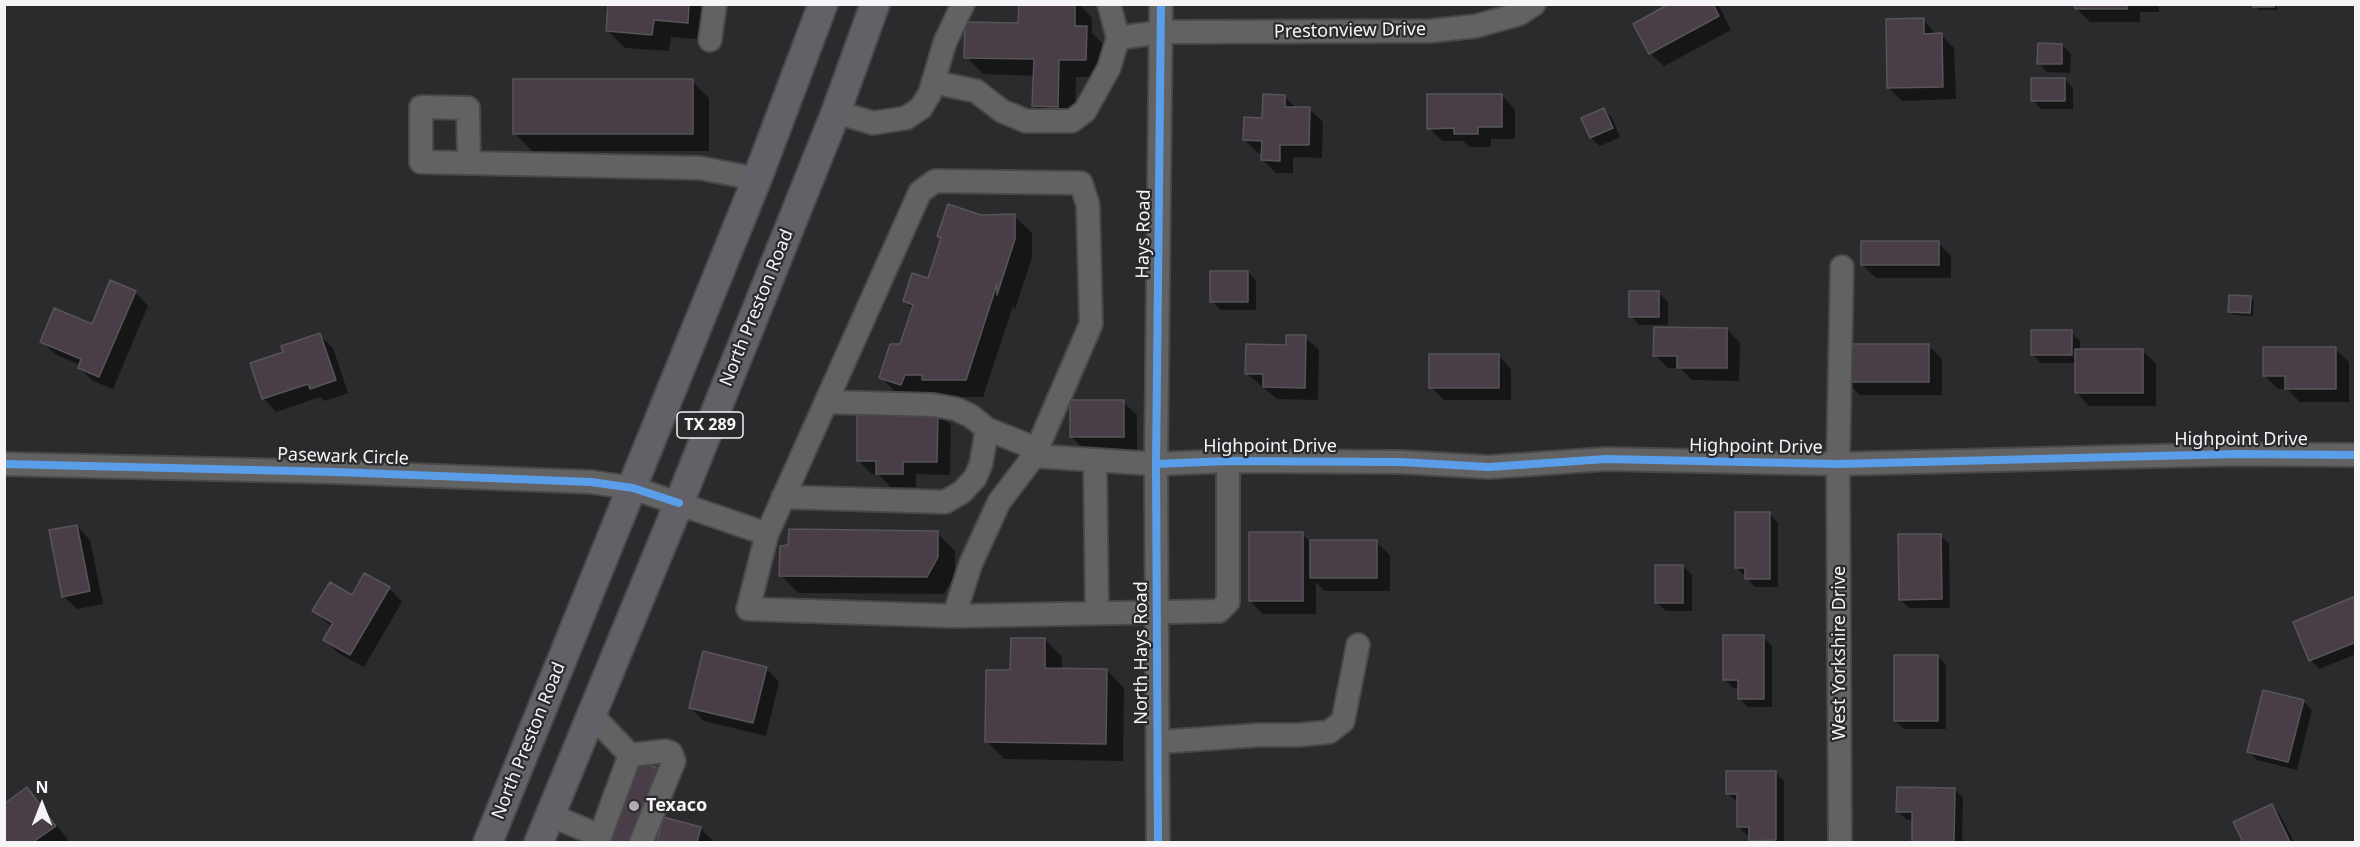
<!DOCTYPE html>
<html>
<head>
<meta charset="utf-8">
<style>
  body { margin:0 }
  #map { position:relative; width:2360px; height:847px; overflow:hidden; background:#2b2a2c; font-family:"Noto Sans",sans-serif }
  canvas { display:block }
  .frame { position:absolute; inset:0; border:6px solid #f6f4f7; pointer-events:none }
  .north { position:absolute; left:12px; top:775px; width:60px; height:60px; -webkit-text-stroke:4px #2c292d; paint-order:stroke; rotate:0deg; font-size:16px; font-weight:700; line-height:24px; text-align:center; color:#f6f4f7 }
  .north::after { content:''; display:block; margin:auto; width:21px; height:27px; background:#f6f4f7; clip-path:polygon(50% 0,100% 100%,50% 72%,0 100%) }
</style>
</head>
<body>
<div id="map">
<canvas width="2360" height="847"></canvas>
<div class="frame"></div>
<div class="north">N</div>
</div>
<script>
const g = document.querySelector('canvas').getContext('2d');
g.lineJoin = 'round';
function fillPath(path, color) { g.fillStyle = color; g.fill(path, 'evenodd'); }
const shape = rows => new Path2D(rows.map(r => 'M' + r).join(''));
function strokePath(path, color, width, dash) { g.strokeStyle = color; g.lineWidth = width; g.lineCap = dash ? 'butt' : 'round'; g.setLineDash(dash || []); g.stroke(path); }
function label(font, color, halo, rows, align = 'center') {
  g.font = font + ' "Noto Sans",sans-serif'; g.lineWidth = 4.5; g.setLineDash([]); g.textBaseline = 'middle'; g.strokeStyle = halo; g.fillStyle = color; for (const [text, x, y, turn = 0] of rows) {
    g.save(); g.translate(x, y); g.rotate((+turn || 0) * Math.PI / 180); g.textAlign = isNaN(turn) ? turn : align; if (halo) g.strokeText(text, 0, 0); g.fillText(text, 0, 0); g.restore();
  }
}
const shadow = shape([
  [610,4,708,4,705,40,671,37,669,51,625,48,607,30],
  [1020,4,1079,4,1092,18,1092,33,1104,45,1103,77,1076,77,1075,124,1052,123,1034,105,1035,76,983,74,966,57,1020,25],
  [1672,4,1718,4,1731,30,1664,66,1650,53],
  [2077,4,2159,4,2159,12,2140,12,2140,22,2090,22,2077,9],
  [2255,4,2277,4,2277,10,2259,10],
  [1923,19,1936,35,1941,35,1954,48,1956,99,1902,101,1888,87],
  [2062,45,2071,54,2070,73,2047,72,2039,63],
  [2065,79,2073,88,2073,109,2041,109,2033,100],
  [692,81,709,98,709,151,532,151,515,134],
  [1501,95,1515,109,1515,139,1491,139,1491,147,1469,147,1463,141,1442,141,1429,128],
  [1284,96,1297,109,1309,109,1323,122,1322,158,1293,157,1293,173,1276,173,1263,160,1263,153,1258,153,1245,140],
  [1604,110,1612,118,1620,137,1600,146,1591,138,1583,119],
  [981,216,1014,216,1032,233,1032,258,1015,309,1013,306,983,397,941,397,936,392,922,392,919,401,898,395,881,377,901,345,913,309,905,301,929,280,942,239,939,236],
  [1938,243,1951,256,1951,278,1876,278,1862,264],
  [1248,272,1256,281,1256,310,1221,310,1212,301],
  [135,292,148,306,113,389,93,381,79,367,80,365,55,354,42,341,92,326],
  [1659,293,1668,302,1668,325,1639,325,1631,316],
  [2250,297,2254,301,2253,316,2234,315,2230,311],
  [1727,329,1740,343,1739,381,1692,380,1680,368,1668,368,1655,355],
  [2071,332,2080,341,2080,351,2143,351,2156,364,2156,406,2089,406,2076,392,2076,363,2041,363,2033,355],
  [319,335,333,348,348,393,325,401,320,397,276,412,263,398,285,353],
  [1305,337,1319,350,1318,400,1277,399,1246,373],
  [1929,346,1942,359,1942,395,1860,395,1847,382],
  [2335,349,2349,362,2349,402,2300,402,2287,389,2278,389,2264,375],
  [1498,355,1511,369,1511,400,1444,400,1431,387],
  [1123,402,1137,415,1137,450,1085,450,1071,437],
  [937,412,951,425,950,475,916,474,916,487,891,487,878,474,872,474,858,460],
  [1770,514,1778,523,1778,587,1755,587,1736,567],
  [77,526,90,540,103,604,77,609,63,596],
  [937,533,955,551,955,575,944,594,798,593,781,575,789,547],
  [1302,534,1310,542,1376,542,1390,555,1390,591,1324,591,1316,582,1316,614,1263,614,1250,601],
  [1940,535,1949,544,1950,608,1909,608,1900,599],
  [1683,566,1692,575,1692,611,1666,611,1657,603],
  [389,588,402,602,364,667,338,653,325,639,332,627,314,611,352,597],
  [2353,599,2356,602,2356,654,2319,669,2311,660],
  [1763,637,1772,646,1772,707,1748,707,1739,698,1739,688,1733,688,1724,679],
  [1045,639,1062,657,1062,670,1107,670,1124,688,1123,761,1004,759,987,742,1012,672],
  [1937,656,1946,665,1946,729,1904,729,1895,721],
  [766,668,779,682,766,736,704,721,690,707],
  [2303,701,2312,710,2297,770,2257,760,2249,751],
  [1775,772,1784,781,1784,842,1753,842,1750,835,1747,835,1738,826,1738,802,1727,794],
  [27,789,40,802,68,840,64,842,4,842,4,805],
  [1954,789,1963,798,1962,842,1913,842,1914,820,1907,820,1898,812],
  [2272,806,2280,815,2294,842,2244,842,2235,823],
  [664,819,701,829,714,842,658,842]
]);
const building = shape([
  [608,4,689,4,688,23,654,20,652,35,606,31,608,4],
  [1019,4,1075,4,1075,26,1087,26,1086,60,1059,60,1058,107,1032,106,1034,59,964,58,965,22,1018,23,1019,4],
  [1669,4,1713,4,1719,16,1649,54,1633,24,1669,4],
  [2075,4,2127,4,2127,9,2075,9,2075,4],
  [2253,4,2274,4,2274,7,2253,7,2253,4],
  [1924,18,1924,34,1942,33,1943,87,1887,88,1886,19,1924,18],
  [2038,43,2062,44,2062,64,2037,64,2038,43],
  [2031,78,2065,78,2065,101,2031,101,2031,78],
  [513,79,693,79,693,134,513,134,513,79],
  [1263,94,1285,95,1285,107,1310,107,1309,145,1280,145,1280,161,1261,160,1262,141,1243,140,1244,117,1262,118,1263,94],
  [1427,94,1502,94,1502,127,1478,127,1478,134,1454,134,1454,128,1427,129,1427,94],
  [1604,108,1613,128,1590,138,1581,118,1604,108],
  [948,204,981,215,1015,214,1015,239,997,295,997,284,966,380,922,380,922,375,905,375,901,385,879,378,890,344,900,344,913,305,903,301,912,273,928,278,941,238,937,236,948,204],
  [1861,241,1939,241,1939,265,1861,265,1861,241],
  [1210,271,1248,271,1248,302,1210,302,1210,271],
  [110,280,136,291,99,377,78,368,81,359,40,342,54,308,92,324,110,280],
  [1629,291,1659,291,1659,317,1629,317,1629,291],
  [2229,295,2251,296,2250,313,2228,312,2229,295],
  [1654,327,1727,328,1727,368,1677,368,1677,356,1653,356,1654,327],
  [2031,330,2072,330,2072,355,2031,355,2031,330],
  [320,333,336,380,310,389,308,384,262,399,250,363,283,352,281,346,320,333],
  [1286,335,1306,335,1305,388,1263,387,1263,374,1245,374,1246,344,1286,345,1286,335],
  [1846,344,1929,344,1929,382,1846,382,1846,344],
  [2263,347,2336,347,2336,389,2285,389,2285,376,2263,376,2263,347],
  [2075,349,2143,349,2143,393,2075,393,2075,349],
  [1429,354,1499,354,1499,388,1429,388,1429,354],
  [1070,400,1124,400,1124,437,1070,437,1070,400],
  [857,410,938,411,937,462,903,462,903,474,876,474,876,461,857,461,857,410],
  [1735,512,1770,512,1770,579,1745,579,1745,568,1735,568,1735,512],
  [77,525,90,591,62,597,49,530,77,525],
  [789,529,938,531,938,557,927,577,779,576,780,546,788,545,789,529],
  [1249,532,1303,532,1303,601,1249,601,1249,532],
  [1898,534,1941,534,1942,599,1899,600,1898,534],
  [1310,540,1377,540,1377,578,1310,578,1310,540],
  [1655,565,1683,565,1683,603,1655,603,1655,565],
  [364,573,390,587,350,655,323,640,333,623,312,611,330,582,352,595,364,573],
  [2353,597,2356,603,2356,642,2309,661,2293,622,2353,597],
  [1723,635,1764,635,1764,699,1738,699,1738,680,1723,680,1723,635],
  [1011,638,1045,638,1045,668,1107,669,1106,744,985,742,986,670,1010,670,1011,638],
  [703,651,767,667,753,723,689,708,703,651],
  [1894,655,1938,655,1938,721,1894,721,1894,655],
  [2263,690,2304,700,2288,762,2247,752,2263,690],
  [639,761,660,769,632,842,609,842,639,761],
  [1726,771,1776,771,1776,840,1749,841,1749,827,1737,827,1737,794,1726,794,1726,771],
  [27,787,56,826,33,842,4,842,4,804,27,787],
  [1897,787,1955,788,1954,842,1912,842,1912,812,1896,812,1897,787],
  [2272,804,2290,842,2243,842,2233,822,2272,804],
  [663,817,701,827,697,842,657,842,663,817]
]);
const minor = shape([
  [1118,38,1161,32,1430,31,1476,26,1519,14,1534,4],
  [710,40,715,4],
  [933,82,976,91,1002,111,1026,121,1072,121,1085,111,1109,68,1118,38,1109,4],
  [836,112,873,123,906,118,921,108,930,93,945,42,963,4],
  [469,163,468,108,421,107,421,162,469,163,700,168,757,179],
  [827,402,933,405,956,409,971,416,987,429],
  [1095,460,1097,613],
  [4,464,336,472,591,482,633,488,767,534,920,192,935,181,1081,183,1088,205,1091,324,1034,456,1156,464,1228,461,1400,462,1489,467,1606,459,1838,464,2236,454,2356,455],
  [783,497,945,502,962,492,975,478,981,464,987,429,1037,449],
  [767,534,748,609,954,616,971,563,999,502,1034,456],
  [954,616,1219,611,1228,602,1228,461],
  [592,715,630,755,598,842],
  [1158,742,1259,735,1298,735,1329,732,1343,721,1358,645],
  [630,755,666,751,671,753,674,761,641,842],
  [550,815,600,836],
  [1158,842,1156,464,1161,4],
  [1840,842,1838,464,1842,267]
]);
const major = shape([
  [488,842,757,179,823,4],
  [539,842,679,503,836,112,875,4]
]);
const cycleway = shape([
  [4,464,336,472,591,482,633,488,679,503],
  [1156,464,1228,461,1400,462,1489,467,1606,459,1838,464,2236,454,2356,455],
  [1158,842,1156,464,1161,4]
]);
const markers = [
  [634,806,6,"#afadb0"]
];
const shields = [
  [710,425,66]
];
const shieldNames = [
  ["TX 289",710,425]
];
const streetNames = [
  ["Prestonview Drive",1350,31,-1],
  ["Hays Road",1144,234,-89],
  ["North Preston Road",757,308,-68],
  ["Highpoint Drive",2241,440],
  ["Highpoint Drive",1270,447],
  ["Highpoint Drive",1756,447,1],
  ["Pasewark Circle",343,457,2],
  ["North Hays Road",1142,653,-90],
  ["West Yorkshire Drive",1840,653,-90],
  ["North Preston Road",529,741,-68]
];
const poiNames = [
  ["Texaco",646,806]
];
fillPath(shadow, '#0007');
fillPath(building, '#493e47');
strokePath(building, '#565557', 1.5);
strokePath(minor, '#49484a', 26);
strokePath(major, '#49484a', 32);
strokePath(minor, '#636263', 22);
strokePath(major, '#646068', 28);
strokePath(cycleway, '#5a9eea', 8);
for (const [x, y, r, color] of markers) { const dot = new Path2D(); dot.arc(x, y, r, 0, 2 * Math.PI); g.fillStyle = color; g.fill(dot); strokePath(dot, '#2c292d', 2); }
for (const [x, y, w] of shields) { const box = new Path2D(); box.roundRect(x - w / 2, y - 13, w, 26, 4.5); g.fillStyle = '#2c292d'; g.fill(box); strokePath(box, '#f6f4f7', 1.5); }
label('bold 16px', '#f6f4f7', null, shieldNames);
label('18px', '#f6f4f7', '#2c292d', streetNames);
label('bold 18px', '#f6f4f7', '#2c292d', poiNames, 'left');
</script>
</body>
</html>
